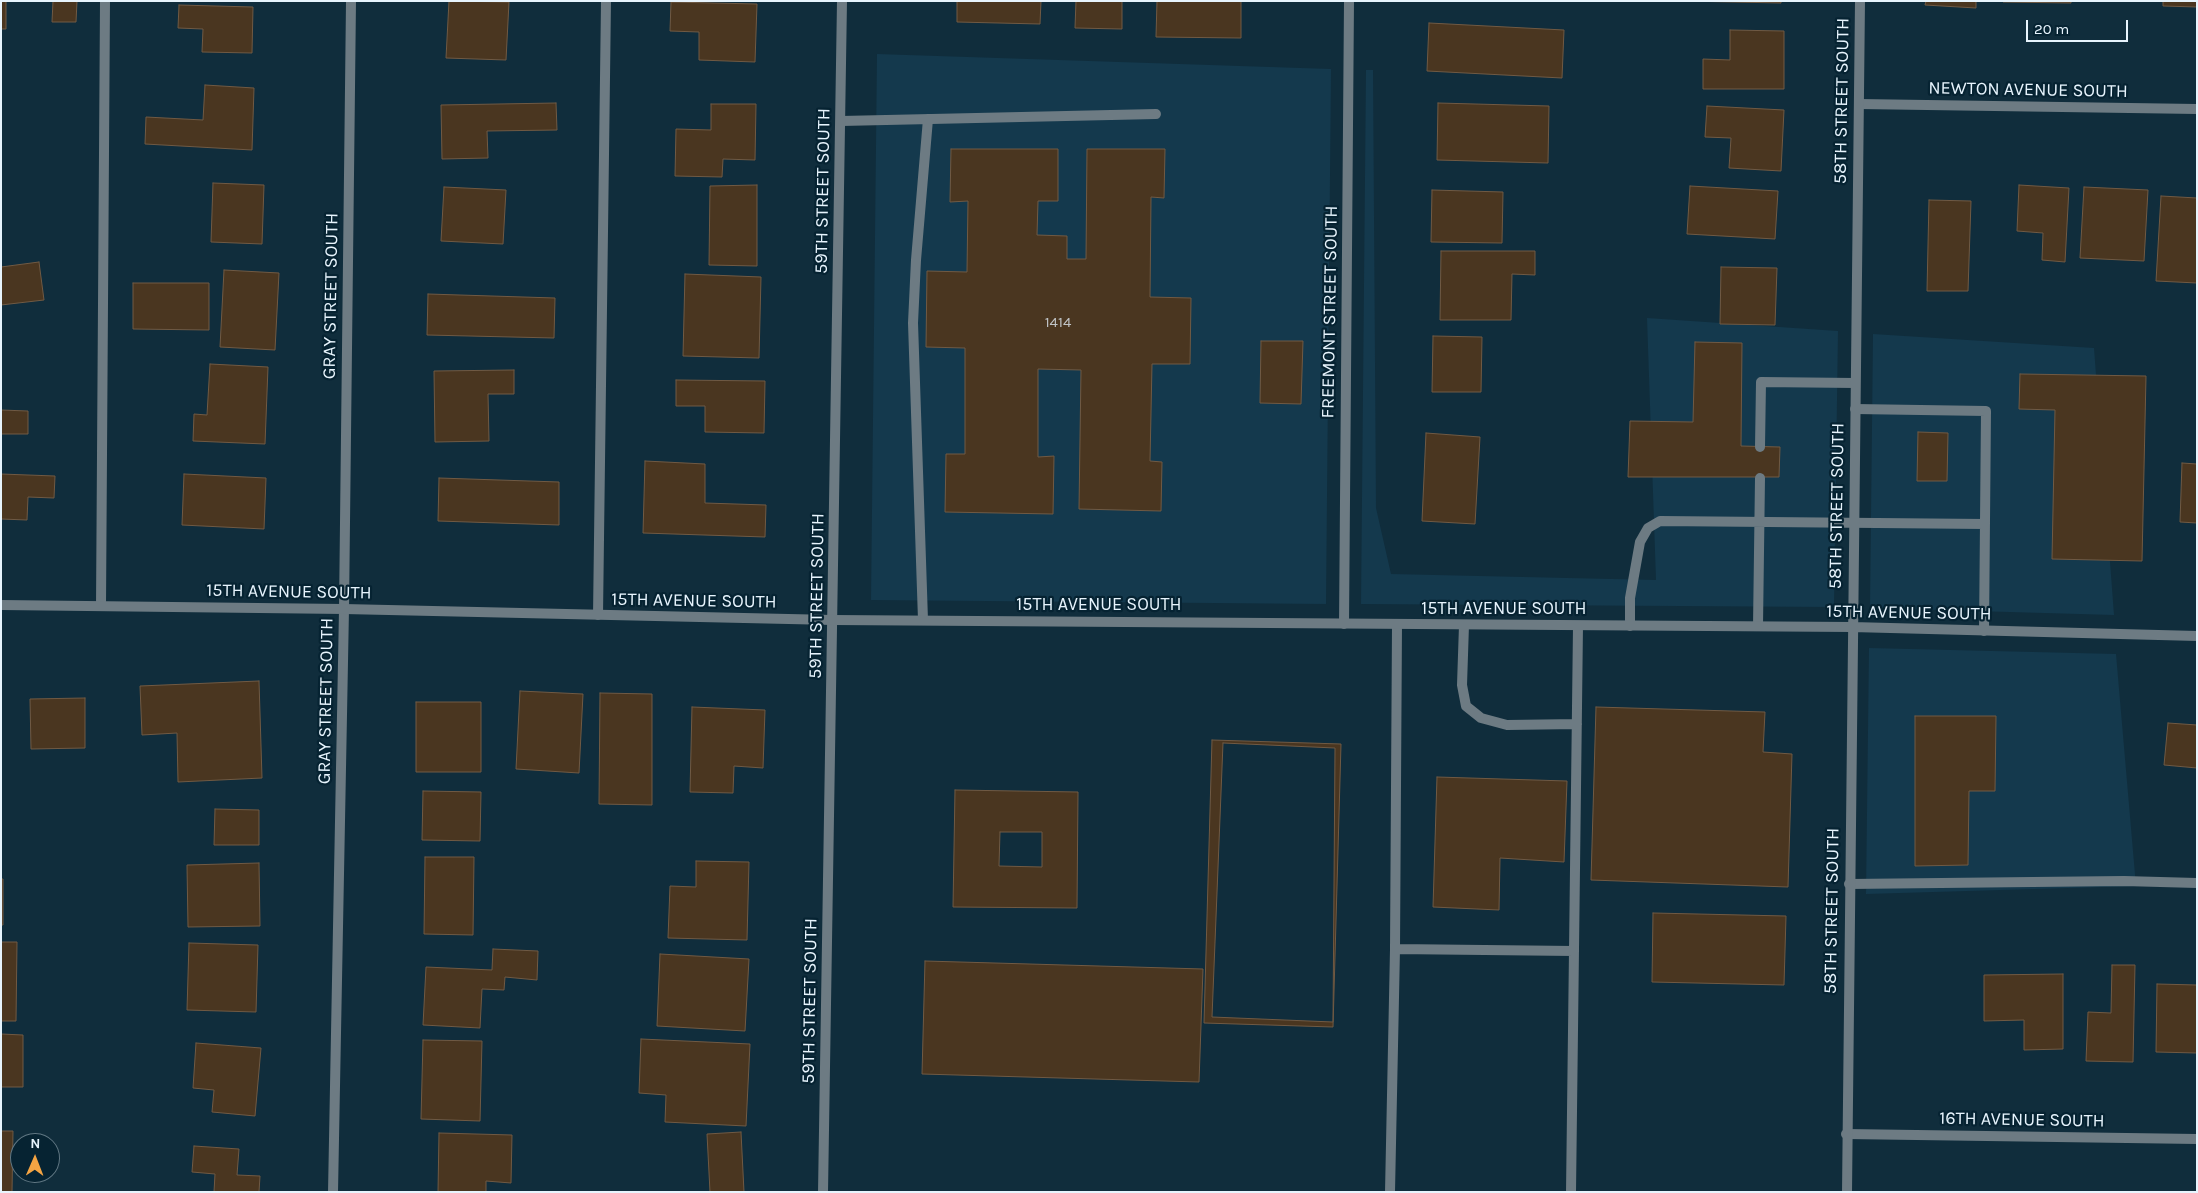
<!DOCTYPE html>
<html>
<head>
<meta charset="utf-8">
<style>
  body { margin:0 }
  #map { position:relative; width:2198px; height:1193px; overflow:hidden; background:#102d3c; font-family:Karla,sans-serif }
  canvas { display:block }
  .frame { position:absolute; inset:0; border:2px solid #e7f4fd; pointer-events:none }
  .north { position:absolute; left:10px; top:1133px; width:50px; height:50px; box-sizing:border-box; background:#062332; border:1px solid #607783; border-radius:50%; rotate:1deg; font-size:14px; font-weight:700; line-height:20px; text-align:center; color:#e7f4fd }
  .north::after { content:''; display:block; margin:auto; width:18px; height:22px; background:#f3a443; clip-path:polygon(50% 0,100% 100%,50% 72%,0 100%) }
  .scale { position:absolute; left:2026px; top:20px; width:102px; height:22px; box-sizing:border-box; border:2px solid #e7f4fd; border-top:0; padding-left:6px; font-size:15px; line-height:18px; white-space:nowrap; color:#e7f4fd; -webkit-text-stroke:4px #062332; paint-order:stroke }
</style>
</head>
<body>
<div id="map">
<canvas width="2198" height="1193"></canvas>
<div class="frame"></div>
<div class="north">N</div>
<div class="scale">20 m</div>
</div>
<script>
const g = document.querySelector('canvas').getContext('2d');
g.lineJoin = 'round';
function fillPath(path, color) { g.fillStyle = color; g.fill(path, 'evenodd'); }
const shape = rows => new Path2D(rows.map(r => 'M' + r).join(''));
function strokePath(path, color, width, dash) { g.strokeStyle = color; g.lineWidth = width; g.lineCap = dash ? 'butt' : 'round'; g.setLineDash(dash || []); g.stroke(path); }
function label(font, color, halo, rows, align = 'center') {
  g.font = font + ' Karla,sans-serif'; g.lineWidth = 4.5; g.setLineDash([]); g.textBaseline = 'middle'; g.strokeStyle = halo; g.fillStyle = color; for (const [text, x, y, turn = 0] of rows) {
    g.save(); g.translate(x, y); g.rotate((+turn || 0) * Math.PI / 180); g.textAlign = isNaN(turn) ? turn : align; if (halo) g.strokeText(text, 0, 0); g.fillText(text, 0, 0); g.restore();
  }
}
const built = shape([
  [877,54,1331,69,1326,604,871,600],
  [1366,70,1373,70,1376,508,1391,574,1656,580,1647,318,1838,331,1834,607,1361,604],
  [1873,334,2094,348,2114,615,1870,608],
  [1869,648,2116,654,2136,886,1866,894]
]);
const building = shape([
  [1,1,6,1,6,29,1,29,1,1],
  [53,1,77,1,76,22,52,22,53,1],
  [449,1,509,2,506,60,446,58,449,1],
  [957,1,1041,1,1040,24,957,22,957,1],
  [1076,1,1122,1,1122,29,1075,28,1076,1],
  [1157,1,1241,1,1241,38,1156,37,1157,1],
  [1684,1,1781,1,1781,3,1684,1],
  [1926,1,1976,1,1976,8,1925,5,1926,1],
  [2071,1,2071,3,2003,2,2003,1,2071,1],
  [2163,1,2197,1,2197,7,2163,6,2163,1],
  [671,2,757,4,755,62,699,60,699,32,670,31,671,2],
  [179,5,253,7,252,53,202,52,203,29,178,28,179,5],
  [1429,23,1564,30,1562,78,1427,71,1429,23],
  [1730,30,1784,31,1784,89,1703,89,1703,59,1730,60,1730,30],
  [205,85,254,88,252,150,145,144,146,117,203,120,205,85],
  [556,103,557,130,487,131,488,158,442,159,441,105,556,103],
  [1438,103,1549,106,1548,163,1437,160,1438,103],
  [711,104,756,104,755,160,723,159,722,177,675,176,676,129,711,130,711,104],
  [1707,106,1784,110,1781,171,1729,168,1731,138,1705,137,1707,106],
  [951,149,1058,149,1058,201,1038,201,1037,235,1067,236,1067,259,1086,259,1087,149,1165,149,1164,198,1151,197,1150,297,1191,298,1190,364,1152,364,1150,461,1162,462,1161,511,1079,509,1081,370,1038,369,1038,457,1054,456,1053,514,945,512,946,454,965,454,965,348,926,347,927,271,967,272,968,201,950,202,951,149],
  [213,183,264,185,262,244,211,242,213,183],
  [757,185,757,266,709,265,710,186,757,185],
  [2019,185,2069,188,2065,262,2042,260,2043,233,2017,231,2019,185],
  [1690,186,1778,191,1775,239,1687,234,1690,186],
  [444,187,506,190,503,244,441,241,444,187],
  [2084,187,2148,190,2144,261,2080,258,2084,187],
  [1432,190,1503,192,1502,243,1431,242,1432,190],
  [2161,196,2197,198,2197,283,2156,281,2161,196],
  [1929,200,1971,201,1968,291,1927,291,1929,200],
  [1441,251,1535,251,1535,275,1512,274,1511,320,1440,320,1441,251],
  [39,262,44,300,1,305,1,267,39,262],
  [1721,267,1777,268,1775,325,1720,324,1721,267],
  [224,270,279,273,275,350,220,347,224,270],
  [685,274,761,277,759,358,683,356,685,274],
  [133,283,209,283,209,330,133,329,133,283],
  [428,294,555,298,554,338,427,335,428,294],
  [1433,336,1482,337,1481,392,1432,392,1433,336],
  [1261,341,1303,341,1301,404,1260,403,1261,341],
  [1695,342,1742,343,1741,446,1780,447,1779,477,1628,477,1630,421,1693,422,1695,342],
  [210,364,268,367,265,444,193,441,194,414,207,415,210,364],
  [514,370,514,394,488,394,489,441,435,442,434,371,514,370],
  [2020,374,2146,376,2142,561,2052,559,2055,410,2019,409,2020,374],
  [676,380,765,381,764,433,705,432,705,406,676,406,676,380],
  [1,410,28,411,28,434,1,434,1,410],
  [1918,432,1948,433,1947,481,1917,481,1918,432],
  [1426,433,1480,437,1475,524,1422,521,1426,433],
  [645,461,705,464,705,503,766,505,765,537,643,533,645,461],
  [2182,463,2197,464,2197,523,2180,522,2182,463],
  [1,474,55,476,54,498,28,497,27,520,1,519,1,474],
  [184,474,266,478,264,529,182,525,184,474],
  [439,478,559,482,559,525,438,521,439,478],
  [259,681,262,778,178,782,177,733,142,735,140,686,259,681],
  [520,691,583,694,579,773,516,769,520,691],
  [600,693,652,694,652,805,599,804,600,693],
  [85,698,85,748,31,749,30,699,85,698],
  [416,702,481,702,481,772,416,772,416,702],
  [692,707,765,710,763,768,734,766,733,793,690,792,692,707],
  [1596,707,1765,712,1763,752,1792,754,1788,887,1591,880,1596,707],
  [1915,716,1996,716,1995,791,1969,791,1968,865,1915,866,1915,716],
  [2168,723,2197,725,2197,768,2164,765,2168,723],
  [1212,740,1341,744,1333,1027,1204,1023,1212,740],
  [1223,743,1335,748,1333,1022,1212,1017,1223,743],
  [1437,777,1567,781,1564,862,1500,858,1499,910,1433,907,1437,777],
  [955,790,1078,792,1077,908,953,907,955,790],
  [1000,832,1042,832,1042,867,999,866,1000,832],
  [423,791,481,792,480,841,422,840,423,791],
  [215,809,259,810,259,845,214,845,215,809],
  [425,857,474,857,473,935,424,934,425,857],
  [696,861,749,862,747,940,668,938,670,886,696,887,696,861],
  [259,863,260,926,188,927,187,865,259,863],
  [1,879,3,879,3,925,1,925,1,879],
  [1653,913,1786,916,1784,985,1652,982,1653,913],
  [1,942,17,942,16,1021,1,1021,1,942],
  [189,943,258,945,256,1012,187,1010,189,943],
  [493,949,538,951,537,980,505,977,504,990,482,989,480,1028,423,1025,426,967,492,970,493,949],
  [660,954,749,959,745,1031,657,1026,660,954],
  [925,961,1203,969,1199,1082,922,1074,925,961],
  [2112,965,2135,965,2133,1062,2086,1061,2088,1012,2111,1013,2112,965],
  [2063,974,2063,1049,2024,1050,2024,1020,1984,1021,1984,975,2063,974],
  [2157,984,2197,985,2197,1053,2156,1052,2157,984],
  [1,1034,23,1035,23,1087,1,1087,1,1034],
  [641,1039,750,1044,746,1126,665,1122,666,1095,639,1093,641,1039],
  [423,1040,482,1041,480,1121,421,1119,423,1040],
  [196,1043,261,1048,255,1116,212,1112,214,1090,193,1088,196,1043],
  [1,1131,13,1131,12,1192,1,1192,1,1131],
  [741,1132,744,1192,710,1192,707,1134,741,1132],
  [439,1133,512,1135,511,1183,486,1181,486,1192,438,1192,439,1133],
  [194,1146,239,1149,237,1175,260,1176,259,1192,214,1192,215,1174,192,1172,194,1146]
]);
const service = shape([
  [841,121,1156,114],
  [1855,409,1986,411,1984,631],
  [1760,447,1761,382,1855,383],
  [101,606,105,1],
  [598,615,606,1],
  [923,620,913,323,916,260,928,119],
  [1464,625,1462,685,1466,706,1481,718,1507,725,1577,724],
  [1630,626,1630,598,1640,542,1648,528,1660,521,1985,524],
  [1758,626,1760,478],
  [1849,884,2124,881,2197,883],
  [1395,949,1574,951],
  [1390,1192,1395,949,1397,624],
  [1571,1192,1578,626]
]);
const minor = shape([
  [1859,104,2197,109],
  [1344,624,1349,1],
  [1846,1134,2197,1139],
  [333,1192,344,609,351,1],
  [823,1192,842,1]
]);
const tertiary = shape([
  [1,605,344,609,833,620,1852,627,2197,636],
  [1847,1192,1860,1]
]);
const numberNames = [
  ["1414",1058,323]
];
const streetNames = [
  ["NEWTON AVENUE SOUTH",2028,90,1],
  ["58TH STREET SOUTH",1842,101,-89],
  ["59TH STREET SOUTH",823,191,-89],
  ["GRAY STREET SOUTH",331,296,-89],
  ["FREEMONT STREET SOUTH",1330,312,-89],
  ["58TH STREET SOUTH",1837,506,-89],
  ["15TH AVENUE SOUTH",289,592,1],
  ["59TH STREET SOUTH",817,596,-89],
  ["15TH AVENUE SOUTH",694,601,1],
  ["15TH AVENUE SOUTH",1099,605],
  ["15TH AVENUE SOUTH",1504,609],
  ["15TH AVENUE SOUTH",1909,613,1],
  ["GRAY STREET SOUTH",326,701,-89],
  ["58TH STREET SOUTH",1832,911,-89],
  ["59TH STREET SOUTH",810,1001,-89],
  ["16TH AVENUE SOUTH",2022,1120,1]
];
fillPath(built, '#14394d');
fillPath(building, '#4a3620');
strokePath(building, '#705a44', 1);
strokePath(service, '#6d7b83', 10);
strokePath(minor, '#6d7b83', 10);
strokePath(tertiary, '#6d7b83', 10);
label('15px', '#c0c4c6', null, numberNames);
label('18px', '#e7f4fd', '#062332', streetNames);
</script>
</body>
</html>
